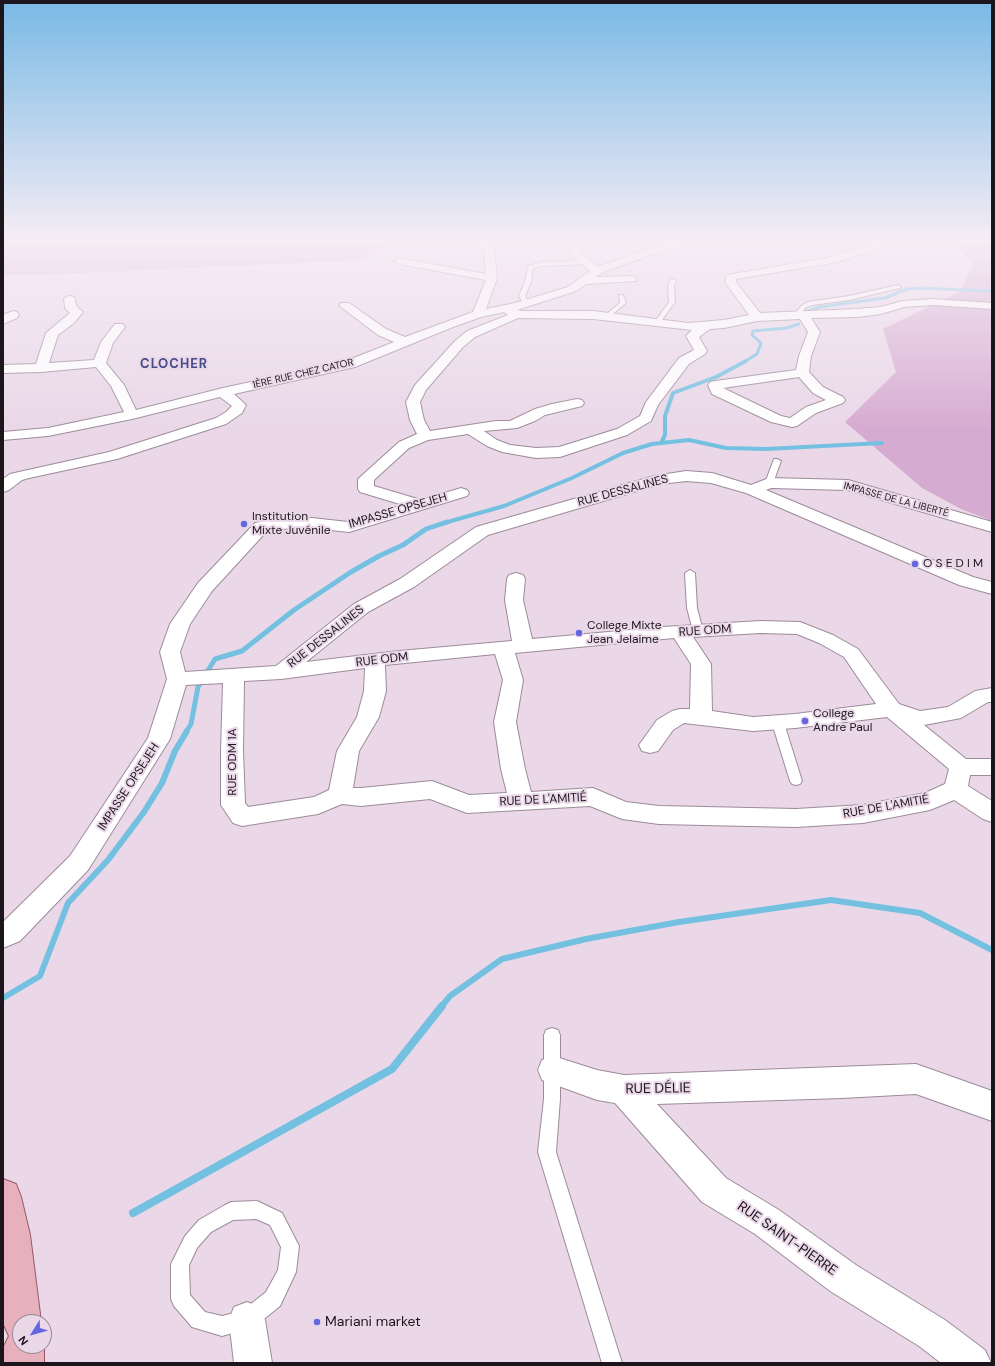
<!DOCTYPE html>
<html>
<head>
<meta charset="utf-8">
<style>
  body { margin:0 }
  #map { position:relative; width:995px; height:1366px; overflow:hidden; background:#ead8e8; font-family:"DM Sans",sans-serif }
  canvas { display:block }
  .frame { position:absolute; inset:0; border:4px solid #1c161c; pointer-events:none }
  .north { position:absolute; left:12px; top:1314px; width:40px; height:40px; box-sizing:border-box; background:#ead8e8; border:1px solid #988a96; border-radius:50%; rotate:233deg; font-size:11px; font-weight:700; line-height:16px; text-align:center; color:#1c161c }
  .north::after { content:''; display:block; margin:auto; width:14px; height:18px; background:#6467df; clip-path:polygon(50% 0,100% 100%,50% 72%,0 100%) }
</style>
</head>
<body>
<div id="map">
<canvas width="995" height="1366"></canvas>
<div class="frame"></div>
<div class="north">N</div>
</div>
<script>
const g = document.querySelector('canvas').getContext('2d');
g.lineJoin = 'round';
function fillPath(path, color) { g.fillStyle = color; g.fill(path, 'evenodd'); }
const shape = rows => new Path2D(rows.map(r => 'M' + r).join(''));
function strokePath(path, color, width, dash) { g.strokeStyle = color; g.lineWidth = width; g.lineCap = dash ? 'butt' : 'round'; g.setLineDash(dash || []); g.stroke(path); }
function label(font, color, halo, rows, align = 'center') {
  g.font = font + ' "DM Sans",sans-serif'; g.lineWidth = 4; g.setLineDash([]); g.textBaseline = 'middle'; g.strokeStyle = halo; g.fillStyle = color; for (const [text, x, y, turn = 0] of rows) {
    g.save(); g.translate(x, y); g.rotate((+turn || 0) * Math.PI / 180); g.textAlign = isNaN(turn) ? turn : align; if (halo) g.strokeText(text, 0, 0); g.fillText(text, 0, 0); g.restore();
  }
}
const green = shape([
  [3,239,396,239,364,260,61,274,3,275],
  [949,239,992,239,992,521,961,509,922,488,845,422,896,372,883,329,959,292,974,265]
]);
const streamFar4 = shape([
  [806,312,819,307,885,298,907,289,921,288,992,291],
  [744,362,757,354,761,343,752,335,753,331,787,328,799,324]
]);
const streamFar3 = shape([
  [661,443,665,435,665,416,673,393,716,377,746,361],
  [444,523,504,506,572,478,623,453,652,444,689,440,726,448,766,449,882,443]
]);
const streamFar2 = shape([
  [186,732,191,724,198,687,215,659,242,651,294,610,351,572,379,556,403,545,426,529,447,522]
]);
const streamFar1 = shape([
  [3,998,40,976,68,903,108,860,144,812,162,783,175,751,187,731],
  [441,1007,450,996,502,959,586,939,679,922,831,900,920,913,992,950]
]);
const stream = shape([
  [133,1213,392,1069,442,1006]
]);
const lane = shape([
  [586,261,588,262,588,264,542,266,533,268,531,282,525,296,529,303,526,305,523,303,519,296,525,282,528,266,542,262,586,261],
  [671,279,676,280,674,286,675,302,659,324,655,324,654,323,669,302,668,286,671,279],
  [898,285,901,287,900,288,849,300,812,305,805,308,802,313,805,314,805,316,795,314,801,306,808,302,849,296,898,285],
  [619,295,623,295,626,303,608,318,604,318,604,316,620,303,619,295],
  [774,459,777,459,781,461,773,483,772,485,766,485,765,483,774,459],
  [690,570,695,573,697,608,703,631,698,634,693,631,687,608,685,573,690,570],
  [778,719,782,720,784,723,802,781,800,784,796,785,792,784,790,781,772,723,774,720,778,719],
  [552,1028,558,1030,560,1035,560,1099,556,1152,622,1363,602,1363,538,1152,544,1099,544,1035,546,1030,552,1028],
  [257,1201,282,1213,299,1246,296,1272,280,1306,254,1327,222,1336,192,1327,174,1306,171,1299,171,1264,185,1236,199,1220,225,1205,231,1202,257,1201],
  [256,1219,270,1225,281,1247,278,1270,266,1292,242,1311,222,1316,205,1312,190,1295,189,1265,197,1248,211,1232,233,1220,256,1219]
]);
const street = shape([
  [471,239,482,239,494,250,497,278,486,309,515,303,568,287,590,271,570,254,570,249,575,239,585,239,580,249,580,253,598,267,659,245,690,239,711,239,706,242,661,251,601,273,595,277,632,276,637,279,636,281,586,284,576,291,517,310,523,311,593,311,688,323,724,320,749,315,725,282,727,275,831,257,883,239,897,239,896,241,869,252,837,262,736,279,736,282,760,313,857,309,880,307,903,301,933,299,992,303,992,309,933,305,904,307,881,314,857,317,811,318,820,332,811,356,809,372,823,387,843,397,845,400,843,403,816,413,797,426,792,427,771,422,712,394,708,385,710,382,715,381,796,370,799,356,808,332,800,319,757,321,724,328,710,329,699,337,707,351,705,354,689,364,658,405,651,421,627,435,560,457,536,458,502,452,487,446,468,434,428,440,409,448,374,480,374,486,421,500,461,488,467,490,469,493,467,496,349,532,312,528,275,529,267,531,212,591,190,624,180,652,185,672,276,666,354,604,400,579,476,527,654,476,686,471,712,473,751,485,769,478,848,480,992,522,992,532,847,490,771,488,766,490,973,577,992,582,992,594,959,585,746,493,711,483,686,481,661,484,488,535,414,587,368,612,306,662,399,651,512,641,505,600,507,579,509,575,516,573,523,575,525,579,523,600,532,639,663,627,760,621,800,622,833,635,858,649,899,704,920,711,948,707,975,691,992,688,992,702,988,702,961,718,924,725,966,759,992,759,992,775,970,775,968,786,992,801,992,822,983,819,954,800,930,810,863,823,796,827,659,824,622,819,590,806,467,813,430,799,361,806,342,804,318,814,242,826,233,823,221,805,221,751,223,683,186,685,170,739,88,870,20,941,3,948,3,922,70,856,148,738,167,679,160,652,170,624,198,583,255,523,275,519,312,518,348,522,403,505,360,492,358,489,358,479,399,442,417,434,410,420,406,402,415,385,455,341,467,331,508,315,504,312,481,317,453,327,355,367,234,394,246,405,242,413,226,424,117,459,29,478,22,480,9,490,3,492,3,479,10,474,109,452,216,418,226,412,232,406,220,397,132,419,48,436,3,440,3,432,48,428,124,412,111,386,96,367,41,372,3,373,3,365,36,364,46,333,70,313,65,308,64,299,66,297,70,296,74,297,77,307,83,312,74,323,58,335,49,363,94,360,101,342,115,324,123,324,125,327,113,343,106,363,124,385,136,410,223,388,346,361,394,342,378,335,341,307,339,305,341,303,349,303,386,329,405,337,473,312,486,280,399,264,394,261,399,258,486,274,484,251,471,239],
  [518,318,593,319,692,330,686,336,694,350,679,358,646,402,640,416,617,429,559,447,536,448,510,445,497,440,484,431,517,428,535,421,545,415,582,406,584,403,582,400,577,399,552,404,535,409,510,421,496,421,430,431,424,420,420,402,426,390,463,347,475,337,518,318],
  [799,377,813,393,826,400,806,407,790,418,781,416,723,388,799,377],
  [760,633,797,634,819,643,844,657,876,704,795,714,753,717,712,711,711,664,693,637,760,633],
  [674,638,691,664,690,709,680,709,672,711,657,720,639,745,642,751,650,753,658,751,673,730,684,723,753,731,795,728,887,717,949,769,945,784,925,793,863,805,796,809,659,806,626,802,593,788,531,792,525,769,516,722,523,680,515,653,674,638],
  [495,654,503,680,494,722,501,769,507,793,469,795,432,781,361,788,353,788,359,751,379,717,386,691,385,665,495,654],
  [365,668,364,691,357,717,337,751,329,790,314,797,248,807,245,803,243,751,244,681,281,679,365,668],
  [13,311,17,312,19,315,17,318,3,324,3,315,13,311],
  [553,1056,597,1070,624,1075,916,1064,992,1091,992,1121,916,1094,842,1098,657,1104,726,1178,779,1210,856,1265,945,1320,985,1350,991,1363,941,1363,919,1346,830,1291,755,1234,702,1202,615,1103,597,1100,542,1080,538,1070,542,1060,553,1056],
  [247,1302,260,1307,265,1320,272,1363,234,1363,229,1320,234,1307,247,1302]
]);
const primary = shape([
  [3,1179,16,1184,21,1197,30,1235,41,1322,20,1322,20,1346,44,1346,44,1363,4,1363,4,1346,9,1336,3,1323,3,1179]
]);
const markers = [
  [244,524,4,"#6467df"],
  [915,564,4,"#6467df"],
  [579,633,4,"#6467df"],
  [805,721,4,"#6467df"],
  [317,1322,4,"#6467df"]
];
const farStreetnames = [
  ["1ÈRE RUE CHEZ CATOR",303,374,-13],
  ["IMPASSE DE LA LIBERTÉ",896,500,15]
];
const streetNames = [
  ["RUE DESSALINES",623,491,-15],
  ["IMPASSE OPSEJEH",398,511,-16],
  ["RUE ODM",705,631,-4],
  ["RUE DESSALINES",326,637,-38],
  ["RUE ODM",382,660,-7],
  ["RUE ODM 1A",233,762,-90],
  ["IMPASSE OPSEJEH",129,787,-57],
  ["RUE DE L'AMITIÉ",543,800,-3],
  ["RUE DE L'AMITIÉ",886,807,-10]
];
const poiNames = [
  ["Institution",252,517],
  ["Mixte Juvénile",252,531],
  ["O S E D I M",923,564],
  ["College Mixte",587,626],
  ["Jean Jelaime",587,640],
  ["College",813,714],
  ["Andre Paul",813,728]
];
const farDistrictnames = [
  ["CLOCHER",174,365]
];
const nearStreetnames = [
  ["RUE DÉLIE",658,1089,-1],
  ["RUE SAINT-PIERRE",787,1239,35]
];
const nearPoinames = [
  ["Mariani market",325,1322]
];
fillPath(green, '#d6abd1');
strokePath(streamFar4, '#74c0e1', 3);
strokePath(streamFar3, '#74c0e1', 4);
strokePath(streamFar2, '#74c0e1', 5);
strokePath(streamFar1, '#74c0e1', 6);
strokePath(stream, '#74c0e1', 8);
strokePath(lane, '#9c8b9a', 2);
strokePath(street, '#9c8b9a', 2);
strokePath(primary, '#965868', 2);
fillPath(lane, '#fff');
fillPath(street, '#fff');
fillPath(primary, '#e7b0bd');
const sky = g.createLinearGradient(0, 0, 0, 430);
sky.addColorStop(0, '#79b9e5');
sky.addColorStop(0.56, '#f6edf5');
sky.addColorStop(1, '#f6edf500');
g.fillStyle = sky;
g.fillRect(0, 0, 995, 430);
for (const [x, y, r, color] of markers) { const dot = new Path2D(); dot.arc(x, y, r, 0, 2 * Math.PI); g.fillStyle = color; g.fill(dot); strokePath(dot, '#ead8e8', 1.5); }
label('10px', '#1c161c', '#ead8e8', farStreetnames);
label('12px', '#1c161c', '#ead8e8', streetNames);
label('12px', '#1c161c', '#ead8e8', poiNames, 'left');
g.letterSpacing = '1px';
label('bold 13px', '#474c8a', '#ead8e8', farDistrictnames);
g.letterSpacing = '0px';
label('14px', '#1c161c', '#ead8e8', nearStreetnames);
label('14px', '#1c161c', '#ead8e8', nearPoinames, 'left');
</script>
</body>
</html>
